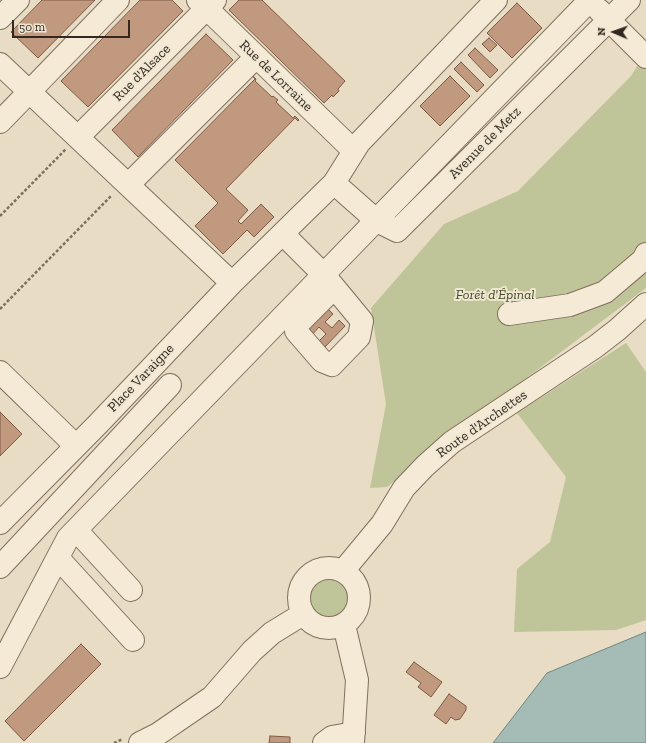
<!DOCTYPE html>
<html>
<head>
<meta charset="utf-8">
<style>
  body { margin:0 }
  #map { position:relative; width:646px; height:743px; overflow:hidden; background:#e8dcc4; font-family:"Zilla Slab",serif }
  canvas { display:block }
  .north { position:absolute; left:594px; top:12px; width:40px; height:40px; -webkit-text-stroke:3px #f0e7d2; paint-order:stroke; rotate:272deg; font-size:11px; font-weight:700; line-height:16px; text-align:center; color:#32281f }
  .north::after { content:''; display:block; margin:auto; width:14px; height:18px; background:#32281f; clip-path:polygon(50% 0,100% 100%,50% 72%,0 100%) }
  .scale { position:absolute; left:12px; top:20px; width:118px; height:18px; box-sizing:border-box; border:2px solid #32281f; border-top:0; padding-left:5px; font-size:12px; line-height:14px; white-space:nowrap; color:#32281f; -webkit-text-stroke:3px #f0e7d2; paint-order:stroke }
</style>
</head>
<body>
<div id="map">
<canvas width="646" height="743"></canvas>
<div class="north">N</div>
<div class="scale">50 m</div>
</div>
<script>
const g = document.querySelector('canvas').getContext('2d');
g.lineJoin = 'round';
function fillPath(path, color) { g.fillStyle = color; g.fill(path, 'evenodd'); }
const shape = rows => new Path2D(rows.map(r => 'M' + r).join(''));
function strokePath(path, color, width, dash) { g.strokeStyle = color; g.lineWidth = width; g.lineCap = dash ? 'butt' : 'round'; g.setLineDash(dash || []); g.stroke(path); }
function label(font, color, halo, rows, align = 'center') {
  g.font = font + ' "Zilla Slab",serif'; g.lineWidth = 4; g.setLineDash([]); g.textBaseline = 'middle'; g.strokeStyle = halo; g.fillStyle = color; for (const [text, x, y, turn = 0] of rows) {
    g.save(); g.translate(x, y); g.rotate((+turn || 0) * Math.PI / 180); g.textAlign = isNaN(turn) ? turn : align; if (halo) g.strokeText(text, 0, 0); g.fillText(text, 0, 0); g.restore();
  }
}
const green = shape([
  [646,52,646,288,484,410,387,487,370,488,386,404,371,308,444,224,518,191,631,76],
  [626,343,646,372,646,620,616,630,514,632,517,569,550,542,566,477,517,413],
  '309 597a22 22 0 1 1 44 0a22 22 0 1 1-44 0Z'
]);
const water = shape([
  [646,632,646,743,493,743,547,673,646,632]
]);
const building = shape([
  [42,0,95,0,38,58,11,32,42,0],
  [140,0,172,0,183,11,88,107,61,81,140,0],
  [239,0,262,0,345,81,338,89,339,91,333,97,332,95,324,103,229,10,239,0],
  [517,3,542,28,512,58,487,33,517,3],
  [206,34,233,60,138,157,112,130,206,34],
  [489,38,497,45,490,52,482,44,489,38],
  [475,48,498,70,490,78,468,55,475,48],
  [461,62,484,85,477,92,454,69,461,62],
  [252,75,256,79,255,81,272,97,273,96,278,100,276,102,293,118,295,116,299,120,298,121,295,118,226,189,248,210,238,221,241,224,261,204,274,217,254,237,247,230,223,254,195,226,218,203,175,160,255,79,252,75],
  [450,76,470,96,440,126,420,106,450,76],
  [325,306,333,314,325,322,332,328,339,320,345,326,324,348,318,342,326,334,319,327,311,336,304,329,325,306],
  [0,412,22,434,0,456,0,412],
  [81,644,101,664,24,741,5,721,81,644],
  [414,662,442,682,431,697,418,687,421,683,406,672,414,662],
  [449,694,466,706,466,710,460,719,455,720,451,717,446,724,434,715,449,694],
  [270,736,290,737,290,743,269,743,270,736]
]);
const path = shape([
  [0,216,66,149],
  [0,309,112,195],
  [114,743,123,739]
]);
const minor = shape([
  [198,0,354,151],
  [599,10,646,57],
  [0,18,18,0],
  [0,64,232,283],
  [0,122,118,0],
  [78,137,215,0],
  [334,183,377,221,397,231,629,0],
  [128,185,256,57],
  [283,234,324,275,362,321,359,337,332,365,322,361,296,331,298,324,334,288],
  [509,314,570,305,605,292,643,260,646,254],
  [0,372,76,446],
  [0,523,99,423,232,283,334,183,359,143,496,0],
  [76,530,131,590],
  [58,558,133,640],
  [0,567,170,385],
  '299 598a30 30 0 1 1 60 0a30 30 0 1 1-60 0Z',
  [343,571,382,524,404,488,425,466,452,442,595,347,617,330,646,304],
  [344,625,357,680,353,743],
  [0,667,68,538,590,0],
  [140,743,158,734,212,697,252,651,272,633,303,614],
  [324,743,332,737,354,733]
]);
const streetNames = [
  ["Rue d'Alsace",142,73,-45],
  ["Rue de Lorraine",276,76,44],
  ["Avenue de Metz",485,143,-45],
  ["Place Varaigne",141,378,-46],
  ["Route d'Archettes",482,424,-35]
];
const parkNames = [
  ["Forêt d'Épinal",495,295]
];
fillPath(green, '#c0c499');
fillPath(water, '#a5bbb5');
strokePath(water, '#6e8881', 1);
fillPath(building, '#c1997f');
strokePath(building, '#7c5a46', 1);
strokePath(minor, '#806f5d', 24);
strokePath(path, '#806f5d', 2.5, [3, 2]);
strokePath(minor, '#f4ead6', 22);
label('14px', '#32281f', '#f0e7d2', streetNames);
label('italic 14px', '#434c28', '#f0e7d2', parkNames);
</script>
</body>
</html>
